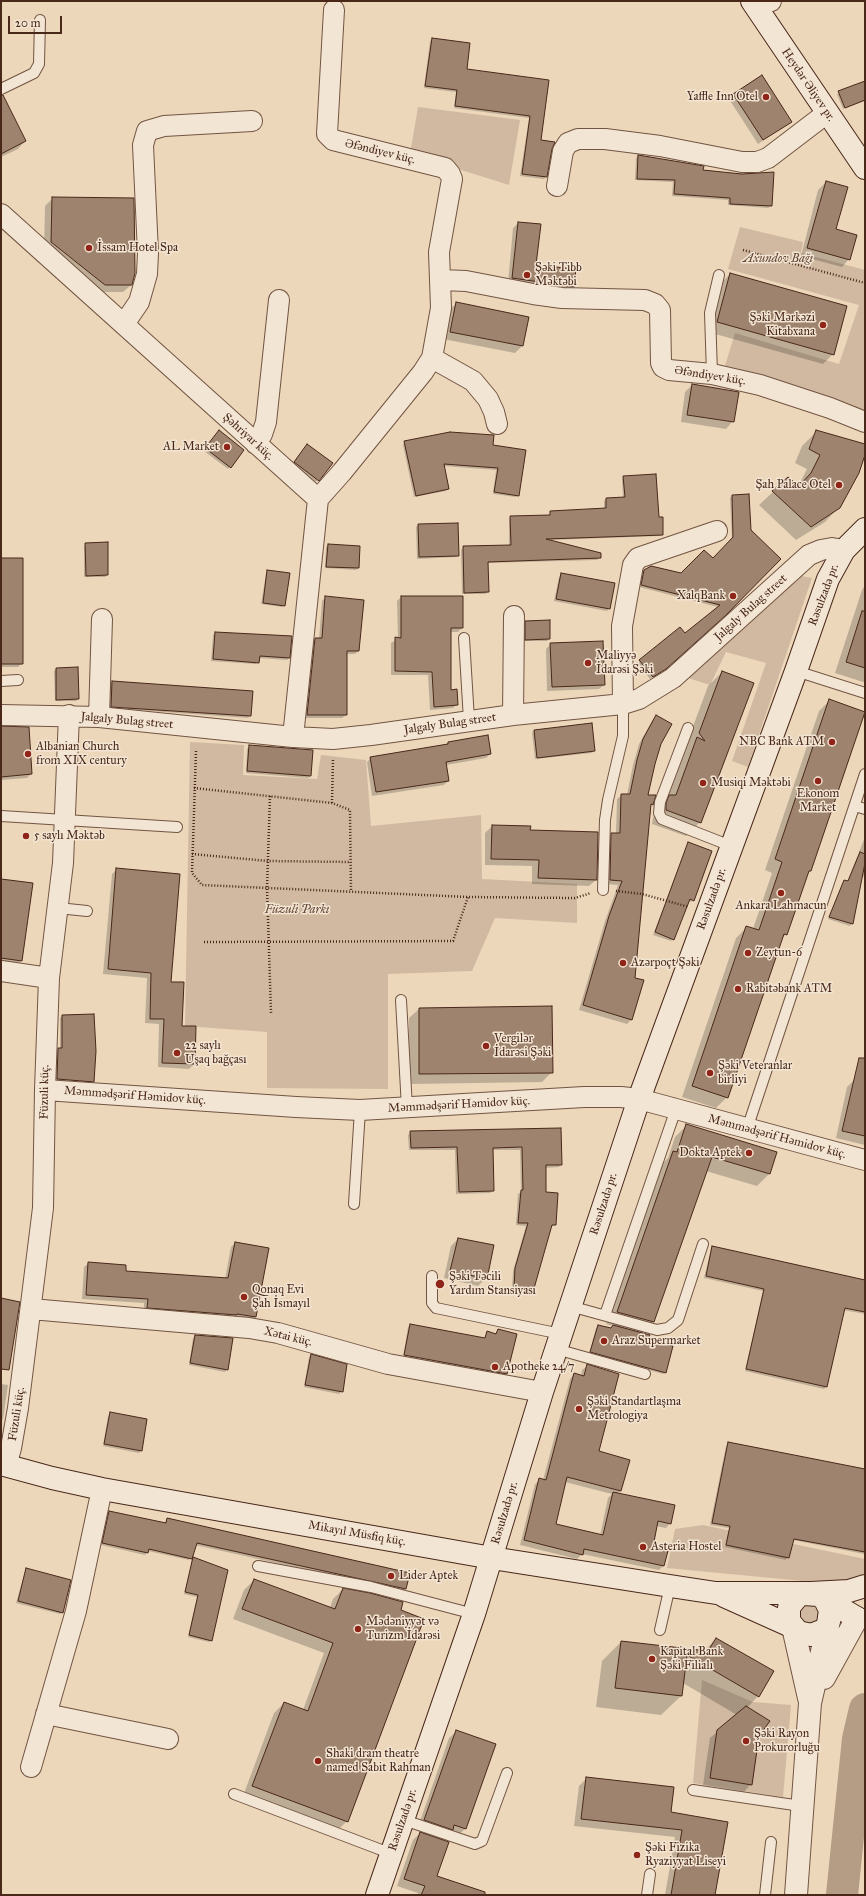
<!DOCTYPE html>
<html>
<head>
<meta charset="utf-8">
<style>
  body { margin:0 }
  #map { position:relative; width:866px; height:1896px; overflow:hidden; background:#ecd7bb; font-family:"IM FELL Great Primer",serif }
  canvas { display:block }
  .frame { position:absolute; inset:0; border:2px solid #49281a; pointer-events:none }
  .scale { position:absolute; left:8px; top:16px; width:54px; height:18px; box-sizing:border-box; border:2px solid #49281a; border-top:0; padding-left:5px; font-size:12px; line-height:14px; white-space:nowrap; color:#49281a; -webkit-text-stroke:3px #f3e5d3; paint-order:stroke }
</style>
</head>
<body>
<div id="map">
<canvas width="866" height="1896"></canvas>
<div class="frame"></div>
<div class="scale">20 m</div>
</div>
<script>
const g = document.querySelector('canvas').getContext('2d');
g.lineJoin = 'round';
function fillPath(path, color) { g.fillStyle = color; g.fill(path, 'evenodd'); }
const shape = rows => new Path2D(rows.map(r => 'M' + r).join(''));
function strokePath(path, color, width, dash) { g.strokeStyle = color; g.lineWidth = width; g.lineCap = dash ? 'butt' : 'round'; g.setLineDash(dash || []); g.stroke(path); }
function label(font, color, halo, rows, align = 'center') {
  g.font = font + ' "IM FELL Great Primer",serif'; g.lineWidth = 3; g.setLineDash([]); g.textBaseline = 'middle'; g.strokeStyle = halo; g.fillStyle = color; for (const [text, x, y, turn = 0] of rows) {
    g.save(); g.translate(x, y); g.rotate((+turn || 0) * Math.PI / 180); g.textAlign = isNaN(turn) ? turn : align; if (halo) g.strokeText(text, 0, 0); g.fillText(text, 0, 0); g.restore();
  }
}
const green = shape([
  [418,107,520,120,509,185,410,154],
  [740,227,803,242,801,253,865,270,865,410,724,369,735,333,839,364,859,305,728,269],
  [802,576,812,578,748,767,732,761,766,663,726,652,710,685,688,678],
  [190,742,244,745,243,775,317,779,321,755,366,760,371,826,481,815,482,879,577,884,577,923,495,918,472,971,388,974,388,1089,267,1088,267,1032,185,1026],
  [703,1525,865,1559,865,1574,849,1582,824,1583,667,1568,675,1529],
  [809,1601,821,1609,817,1622,808,1625,800,1619,798,1610],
  [702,1680,753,1702,791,1705,783,1797,693,1783]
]);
const shadow = shape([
  [432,39,465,70,548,81,540,140,551,149,546,177,544,179,520,176,529,118,454,108,456,92,424,88,430,41],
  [865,82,865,101,843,109,837,94],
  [734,94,791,122,758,144,729,99],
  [1,102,25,141,18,149,1,157],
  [638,156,703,167,702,171,771,206,768,208,728,205,728,200,672,196,673,182,635,180,636,158],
  [826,182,835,230,849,259,842,267,801,256,818,190],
  [53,198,131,285,123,292,97,292,44,249,45,206],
  [518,223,535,266,573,286,569,291,508,283,513,228],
  [730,274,833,354,823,364,708,332,720,284],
  [457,303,528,317,522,346,515,353,443,339,449,310],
  [692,385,733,421,726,429,681,422,685,392],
  [817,431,865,445,865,452,839,507,825,522,796,540,759,505,773,492,798,487,807,469,795,463,802,446],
  [217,434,243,450,228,469,204,451],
  [405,442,492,446,518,495,516,497,493,494,496,470,443,466,448,489,446,491,414,497,403,445],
  [305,448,318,480,316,482,292,464],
  [624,477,662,534,660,536,550,540,600,557,597,560,487,563,488,592,485,594,462,594,461,550,464,547,509,546,509,519,511,517,549,516,551,512,604,509,604,501,606,499,623,498,622,479],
  [749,495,750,530,779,559,663,671,650,679,638,663,680,629,684,635,718,607,639,587,642,573,644,570,681,574,713,560,732,541,730,498,732,496],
  [418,525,458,555,456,557,417,559,416,527],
  [86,544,107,575,105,577,84,577,84,546],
  [328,545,358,568,356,570,325,568,326,547],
  [1,559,22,663,18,667,1,667],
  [268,572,284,605,282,607,261,604,266,574],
  [561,575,609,608,607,611,554,601,559,577],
  [865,585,865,681,863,682,835,673,862,590],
  [326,597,359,650,355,654,346,654,346,715,342,718,304,718,312,642,315,639,319,639,322,601],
  [401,597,462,628,458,632,450,632,450,691,457,704,453,708,430,710,428,675,391,675,391,643,398,639,397,601],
  [526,622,549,639,547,641,524,641,524,624],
  [215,633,289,658,287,660,259,658,256,664,211,661,213,635],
  [551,644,604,685,599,689,547,691,546,649],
  [56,669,78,699,76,701,55,701,54,671],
  [722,672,700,822,686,836,652,824,653,818,686,750,685,748,708,686],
  [112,682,250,716,248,718,109,708,110,684],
  [830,700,810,871,806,875,786,934,781,940,727,1097,716,1108,682,1097,736,938,747,927,753,929,772,873,765,870,819,711],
  [656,717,660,743,654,764,647,796,652,804,650,806,633,979,631,1020,627,1024,579,1010,605,921,618,885,606,884,607,838,612,834,616,834,617,799,622,795,627,795,633,765,639,744,652,721],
  [1,728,31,774,27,778,1,780],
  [534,730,594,750,592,753,535,759,532,733],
  [448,742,490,754,486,758,446,765,448,781,444,785,372,796,367,762,371,758,445,746],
  [250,746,310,776,308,778,246,773,247,749],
  [492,826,530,827,529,831,596,880,589,886,532,884,532,866,485,865,485,833],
  [865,837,865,877,861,876,852,924,850,926,828,919,843,884,847,882],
  [688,843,693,900,691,902,688,901,671,941,653,935],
  [117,869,170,983,181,1027,194,1064,189,1069,158,1067,159,1024,145,1023,147,978,103,974,112,874],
  [1,880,21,961,16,966,1,964],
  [419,1009,552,1072,542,1082,409,1084,409,1018],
  [62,1016,93,1081,91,1083,55,1081,56,1051,60,1049,60,1018],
  [854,1080,865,1082,865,1145,836,1138,847,1087],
  [687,1125,769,1174,757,1186,706,1171,653,1322,642,1334,647,1339,665,1372,663,1374,589,1354,596,1328,598,1326,610,1329,613,1326,606,1324,662,1164,668,1158,675,1137],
  [560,1129,561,1164,559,1167,545,1168,545,1193,555,1225,550,1227,532,1292,529,1294,512,1289,513,1271,526,1226,516,1225,518,1194,521,1192,520,1150,492,1150,493,1190,490,1193,456,1194,455,1150,409,1150,408,1135,411,1132],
  [458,1239,486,1278,478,1286,444,1278,451,1246],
  [235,1243,255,1317,251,1321,144,1312,144,1303,82,1299,84,1267,89,1263,125,1272,225,1279,231,1247],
  [713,1247,865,1281,865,1314,843,1310,826,1387,824,1389,745,1371,763,1291,704,1278,711,1249],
  [410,1325,484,1338,487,1332,495,1334,498,1330,506,1373,504,1376,403,1357,408,1327],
  [196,1336,227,1369,225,1372,189,1365,193,1338],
  [311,1355,342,1391,339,1394,304,1387,309,1357],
  [587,1366,597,1452,621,1491,617,1494,670,1523,666,1528,656,1526,652,1548,663,1566,659,1570,582,1554,577,1559,520,1545,535,1484,540,1480,543,1480,570,1379,574,1374,581,1376,582,1370],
  [565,1482,612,1494,608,1498,600,1536,554,1524],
  [1,1384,8,1385,3,1419,1,1421],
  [110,1413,141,1451,139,1453,103,1446,108,1416],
  [728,1443,865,1470,865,1553,864,1554,793,1540,786,1560,725,1547,729,1528,710,1525,726,1446],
  [109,1512,164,1524,167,1519,409,1573,405,1589,403,1591,195,1545,189,1560,148,1551,145,1555,101,1545,107,1514],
  [194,1558,211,1640,209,1642,188,1637,197,1597,184,1594,192,1560],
  [27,1569,62,1612,60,1614,16,1603,25,1572],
  [254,1580,330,1608,333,1599,343,1589,347,1821,337,1831,243,1796,274,1713,284,1703,303,1710,324,1653,233,1619,244,1590],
  [716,1639,758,1696,747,1708,759,1736,751,1784,744,1792,703,1785,710,1738,737,1715,683,1683,681,1696,661,1715,596,1707,602,1661,621,1642,703,1652],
  [457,1731,495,1744,465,1829,457,1836,418,1827,449,1738],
  [587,1778,670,1813,727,1823,714,1895,665,1895,675,1837,574,1826,579,1786],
  [420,1833,436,1877,459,1895,417,1895,418,1893,397,1886,413,1840]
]);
const river = shape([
  [842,1895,858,1739,865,1709]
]);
const building = shape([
  [432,38,470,43,467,69,549,80,541,140,555,142,552,149,547,177,522,174,530,116,455,106,457,90,425,86,432,38],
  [762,75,792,122,763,140,733,94,762,75],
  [865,81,865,100,845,108,838,91,865,81],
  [1,95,3,95,26,141,1,154,1,95],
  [638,155,704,166,703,170,742,174,774,172,772,206,730,204,730,198,674,194,675,180,637,179,638,155],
  [826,181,848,187,836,229,857,235,850,260,807,248,826,181],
  [52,197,134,198,135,273,132,285,105,285,51,242,52,197],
  [518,222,541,224,536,265,576,269,574,287,512,278,518,222],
  [730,273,847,306,834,355,717,322,730,273],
  [456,302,529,317,523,346,450,332,456,302],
  [692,384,739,392,734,422,687,415,692,384],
  [219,430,244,450,231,468,205,448,219,430],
  [816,430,865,444,865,455,859,473,840,508,811,527,772,491,788,477,799,486,811,473,820,455,809,449,816,430],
  [450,432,494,435,493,445,526,450,519,496,494,492,498,468,444,464,449,489,416,496,404,441,450,432],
  [307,444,333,463,319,481,294,462,307,444],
  [656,474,659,517,663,517,663,535,546,539,601,553,601,558,488,562,489,592,464,593,463,546,511,545,510,516,550,515,550,511,606,508,606,498,625,497,623,476,656,474],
  [749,494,751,530,781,559,725,616,666,669,653,677,639,660,680,627,685,633,720,605,641,585,644,570,651,566,681,573,704,550,713,558,733,537,732,495,749,494],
  [458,523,459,556,419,557,418,524,458,523],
  [108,542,108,575,86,576,85,543,108,542],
  [328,544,360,546,359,568,326,567,328,544],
  [1,558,23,558,23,664,1,664,1,558],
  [267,570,290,573,285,606,263,603,267,570],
  [561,573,615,583,610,609,556,599,561,573],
  [325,596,364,600,359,651,347,651,347,715,307,715,315,638,322,638,325,596],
  [401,596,463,596,463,628,451,628,451,690,457,689,458,705,434,707,432,672,395,671,395,637,401,638,401,596],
  [862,611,865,611,865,668,846,662,862,611],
  [550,620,550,639,525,640,525,621,550,620],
  [215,632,292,636,290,658,260,656,259,663,213,659,215,632],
  [603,641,605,685,552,687,550,643,603,641],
  [78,667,79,699,56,700,56,668,78,667],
  [722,671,754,683,701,823,666,810,666,803,669,795,676,795,697,737,705,741,699,733,722,671],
  [112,681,253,691,251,716,111,707,112,681],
  [829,699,865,712,811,871,809,871,787,935,784,934,728,1098,692,1086,746,926,759,930,782,862,775,859,829,699],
  [656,715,672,724,661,744,655,764,648,795,656,795,653,805,651,804,635,978,644,980,632,1020,583,1005,609,916,622,881,610,880,611,833,620,833,621,794,630,794,637,760,643,739,656,715],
  [592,723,595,751,537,758,534,730,592,723],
  [1,726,29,727,32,774,1,777,1,726],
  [488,735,491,754,446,762,449,781,376,792,370,757,448,744,448,742,488,735],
  [249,745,313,750,311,776,247,771,249,745],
  [492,825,531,826,530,830,598,832,597,880,538,878,539,860,491,859,492,825],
  [688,842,712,851,694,901,690,899,674,940,655,932,688,842],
  [860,852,865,854,865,863,853,924,829,917,844,880,848,881,860,852],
  [116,868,180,874,171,982,184,982,182,1026,196,1026,195,1064,162,1063,164,1019,150,1019,151,973,108,969,116,868],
  [1,879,33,883,22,961,1,958,1,879],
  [552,1006,553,1073,419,1074,419,1008,552,1006],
  [94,1014,96,1051,94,1082,57,1079,58,1048,62,1048,62,1015,94,1014],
  [859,1058,865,1058,865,1136,842,1131,859,1058],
  [686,1124,777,1152,770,1174,712,1157,654,1322,617,1312,673,1151,677,1152,686,1124],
  [561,1128,562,1165,546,1165,546,1192,558,1193,556,1225,552,1225,533,1292,514,1287,515,1268,528,1223,518,1223,521,1190,523,1190,522,1147,493,1148,494,1191,459,1192,457,1147,411,1148,410,1131,561,1128],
  [458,1238,494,1245,487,1279,450,1271,458,1238],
  [235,1242,269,1248,256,1317,237,1314,237,1315,147,1308,148,1299,86,1295,88,1262,126,1265,126,1271,228,1278,235,1242],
  [712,1246,865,1280,865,1312,845,1308,827,1387,746,1369,764,1289,706,1276,712,1246],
  [1,1298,20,1302,9,1370,1,1369,1,1298],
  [410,1324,485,1338,487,1331,496,1334,498,1329,517,1334,507,1374,404,1355,410,1324],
  [598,1325,611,1328,613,1325,650,1335,648,1339,673,1346,666,1373,590,1352,598,1325],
  [195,1335,233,1338,228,1370,190,1363,195,1335],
  [311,1354,347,1364,343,1392,305,1385,311,1354],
  [587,1364,619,1374,599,1451,630,1460,621,1491,567,1477,556,1524,603,1535,613,1492,675,1505,671,1524,658,1521,653,1547,668,1551,664,1566,584,1549,583,1555,524,1540,539,1478,546,1480,574,1373,584,1376,587,1364],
  [110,1412,147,1419,142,1451,104,1444,110,1412],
  [728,1442,865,1469,865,1552,794,1539,789,1558,726,1545,730,1526,712,1523,728,1442],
  [109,1511,166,1523,167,1518,410,1573,406,1589,197,1543,192,1559,149,1549,148,1553,102,1543,109,1511],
  [193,1557,228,1570,212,1641,189,1635,198,1595,185,1592,193,1557],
  [26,1568,71,1580,63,1613,18,1601,26,1568],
  [254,1579,335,1609,343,1588,370,1593,403,1602,401,1610,424,1619,348,1822,252,1786,284,1702,308,1711,333,1643,242,1609,254,1579],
  [716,1638,774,1671,759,1697,687,1655,682,1696,615,1688,621,1641,708,1651,716,1638],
  [746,1706,770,1721,759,1736,752,1785,710,1778,717,1730,746,1706],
  [456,1730,496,1744,466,1829,454,1825,453,1830,424,1820,456,1730],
  [586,1777,674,1787,671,1812,728,1822,715,1895,671,1895,682,1830,581,1819,586,1777],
  [420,1832,449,1842,437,1876,485,1892,485,1895,421,1895,425,1886,404,1879,420,1832]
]);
const path = shape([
  [743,250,865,283],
  [196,751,192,873,202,885,468,897,575,898,591,893],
  [194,788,332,803,350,810,351,892],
  [270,796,267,888,271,1013],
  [332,803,333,758],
  [192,854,268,861,350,862],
  [616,891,642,894,689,907],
  [204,942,453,941,468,897]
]);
const service = shape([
  [1,89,34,73,39,64,40,20],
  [712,374,710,313,719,275],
  [464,638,469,720],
  [796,671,865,693],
  [1,681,18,680],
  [688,728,660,802,659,813,662,819,731,846],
  [855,806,865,809],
  [1,816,177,827],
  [603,890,605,820,608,800,623,736,623,704],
  [58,908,87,911],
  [401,1000,407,1108],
  [747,1129,865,774],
  [354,1204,360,1110],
  [432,1276,432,1303,436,1308,561,1334],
  [570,1306,657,1330,668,1328,678,1320,703,1244],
  [605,1315,676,1109],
  [556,1349,645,1374],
  [258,1566,371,1587,474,1614],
  [660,1630,670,1586],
  [693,1790,801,1806],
  [234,1794,392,1854],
  [404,1820,475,1844,482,1841,507,1773],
  [647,1895,650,1874],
  [765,1895,771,1842]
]);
const minor = shape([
  [756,6,771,1],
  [557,186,563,151,568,143,578,139,605,139,660,146,742,162,757,162,768,158,827,113],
  [1,214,318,499,293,737],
  [441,280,466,281,533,294,562,298,645,300,655,304,660,310,661,363,663,367,669,370,712,374,760,385,830,408,865,422],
  [124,324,139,302,147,274,148,253,143,145,147,131,164,126,252,121],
  [432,358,473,381,488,399,494,412,497,424],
  [256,444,262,434,266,422,279,300],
  [318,499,342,472,423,372,432,358,441,308,439,252,452,179,450,174,445,168,333,140,327,134,334,10],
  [623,704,622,626,633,565,638,558,717,531],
  [1,715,99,717,293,737,333,739,371,735,513,715,623,704,639,699,673,678,809,555,821,550,832,548,844,550],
  [513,715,514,616],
  [99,717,102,619],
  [1,971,49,978],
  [45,1090,296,1107,360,1110,584,1097,621,1097,639,1099,865,1160],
  [31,1309,249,1328,278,1333,388,1364,542,1392],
  [6,1466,11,1448,18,1408,43,1208,45,1090,49,978,63,863,69,715],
  [46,1714,168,1739],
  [31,1767,76,1611,102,1489]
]);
const tertiary = shape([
  [793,1627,809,1698],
  [824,1678,857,1618],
  [796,1895,810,1703,830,1617]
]);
const secondary = shape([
  [752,1,865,168],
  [1,1464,52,1478,102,1489,492,1558,670,1586,716,1593,811,1593,849,1591,865,1586],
  [818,1595,824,1598,830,1610,828,1624,824,1630,811,1635,798,1632,789,1621,789,1607,798,1596,804,1594,818,1595,857,1618],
  [724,1596,793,1627],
  [377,1895,474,1614,542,1392,639,1099,796,671,828,579,844,550,865,529]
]);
const markers = [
  [766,97,4,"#8f2418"],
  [89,248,4,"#8f2418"],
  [527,275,4,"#8f2418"],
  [823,325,4,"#8f2418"],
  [227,447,4,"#8f2418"],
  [839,485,4,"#8f2418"],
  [733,596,4,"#8f2418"],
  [588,663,4,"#8f2418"],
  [832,742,4,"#8f2418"],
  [28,754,4,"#8f2418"],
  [818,781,4,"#8f2418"],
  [703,783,4,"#8f2418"],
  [26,836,4,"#8f2418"],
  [781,893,4,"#8f2418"],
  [748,953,4,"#8f2418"],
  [623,963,4,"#8f2418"],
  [738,989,4,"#8f2418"],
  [486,1046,4,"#8f2418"],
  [177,1053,4,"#8f2418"],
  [710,1073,4,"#8f2418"],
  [749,1153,4,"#8f2418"],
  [440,1284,5,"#8f2418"],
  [244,1297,4,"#8f2418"],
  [604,1341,4,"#8f2418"],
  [495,1367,4,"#8f2418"],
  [579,1409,4,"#8f2418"],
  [643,1547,4,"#8f2418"],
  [391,1576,4,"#8f2418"],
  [358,1629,4,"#8f2418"],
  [652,1659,4,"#8f2418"],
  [746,1741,4,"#8f2418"],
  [318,1761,4,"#8f2418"],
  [637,1855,4,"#8f2418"]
];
const streetNames = [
  ["Heydər Əliyev pr.",808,85,56],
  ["Əfəndiyev küç.",380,152,14],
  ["Əfəndiyev küç.",710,376,9],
  ["Şəhriyar küç.",248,437,42],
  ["Rəsulzadə pr.",824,595,-69],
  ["Jalgaly Bulag street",751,608,-42],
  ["Jalgaly Bulag street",127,721,5],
  ["Jalgaly Bulag street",450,724,-8],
  ["Rəsulzadə pr.",712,899,-70],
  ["Füzuli küç.",45,1092,-89],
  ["Məmmədşərif Həmidov küç.",135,1096,4],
  ["Məmmədşərif Həmidov küç.",459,1105,-3],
  ["Məmmədşərif Həmidov küç.",777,1137,15],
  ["Rəsulzadə pr.",604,1204,-72],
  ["Xətai küç.",288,1337,14],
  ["Füzuli küç.",17,1414,-81],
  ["Rəsulzadə pr.",505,1513,-73],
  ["Mikayıl Müsfiq küç.",357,1534,10],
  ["Rəsulzadə pr.",403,1820,-71]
];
const poiNames = [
  ["Yaffle Inn Otel",758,97,"right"],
  ["İssam Hotel Spa",97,248],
  ["Şəki Tibb",535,268],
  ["Məktəbi",535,282],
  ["Şəki Mərkəzi",815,318,"right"],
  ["Kitabxana",815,332,"right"],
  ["AL Market",219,447,"right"],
  ["Şah Palace Otel",831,485,"right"],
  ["XalqBank",725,596,"right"],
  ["Maliyyə",596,656],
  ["İdarəsi Şəki",596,670],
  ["NBC Bank ATM",824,742,"right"],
  ["Albanian Church",36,747],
  ["from XIX century",36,761],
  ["Musiqi Məktəbi",711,783],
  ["Ekonom",818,794,"center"],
  ["Market",818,808,"center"],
  ["5 saylı Məktəb",34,836],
  ["Ankara Lahmacun",781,906,"center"],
  ["Zeytun-6",756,953],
  ["Azərpoçt Şəki",631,963],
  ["Rabitəbank ATM",746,989],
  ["Vergilər",494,1039],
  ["İdarəsi Şəki",494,1053],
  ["22 saylı",185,1046],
  ["Uşaq bağçası",185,1060],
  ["Şəki Veteranlar",718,1066],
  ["birliyi",718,1080],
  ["Dokta Aptek",741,1153,"right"],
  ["Şəki Təcili",449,1277],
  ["Yardım Stansiyası",449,1291],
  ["Qonaq Evi",252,1290],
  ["Şah İsmayıl",252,1304],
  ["Araz Supermarket",612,1341],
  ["Apotheke 24/7",503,1367],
  ["Şəki Standartlaşma",587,1402],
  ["Metrologiya",587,1416],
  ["Asteria Hostel",651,1547],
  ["Lider Aptek",399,1576],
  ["Mədəniyyət və",366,1622],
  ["Turizm İdarəsi",366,1636],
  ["Kapital Bank",660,1652],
  ["Şəki Filialı",660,1666],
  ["Şəki Rayon",754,1734],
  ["Prokurorluğu",754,1748],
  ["Shaki dram theatre",326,1754],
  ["named Sabit Rahman",326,1768],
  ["Şəki Fizika",645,1848],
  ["Ryaziyyat Liseyi",645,1862]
];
const parkNames = [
  ["Axundov Bağı",778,259],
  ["Füzuli Parkı",297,910]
];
fillPath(green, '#d0b9a0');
fillPath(shadow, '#0003');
strokePath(river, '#b59c84', 32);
fillPath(building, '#9e836e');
strokePath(building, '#49281a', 1);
strokePath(service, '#725442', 12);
strokePath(minor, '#725442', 22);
strokePath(tertiary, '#725442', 24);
strokePath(secondary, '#49281a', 24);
strokePath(path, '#49281a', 2.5, [1, 2]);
strokePath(service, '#f3e5d3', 10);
strokePath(minor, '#f3e5d3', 20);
strokePath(tertiary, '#f3e5d3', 22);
strokePath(secondary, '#f3e5d3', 22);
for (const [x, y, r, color] of markers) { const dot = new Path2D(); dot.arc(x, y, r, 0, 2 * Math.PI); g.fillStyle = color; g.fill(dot); strokePath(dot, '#f3e5d3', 1.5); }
label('12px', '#49281a', '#f3e5d3', streetNames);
label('12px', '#49281a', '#f3e5d3', poiNames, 'left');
label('italic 12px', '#644535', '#f3e5d3', parkNames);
</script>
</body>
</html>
